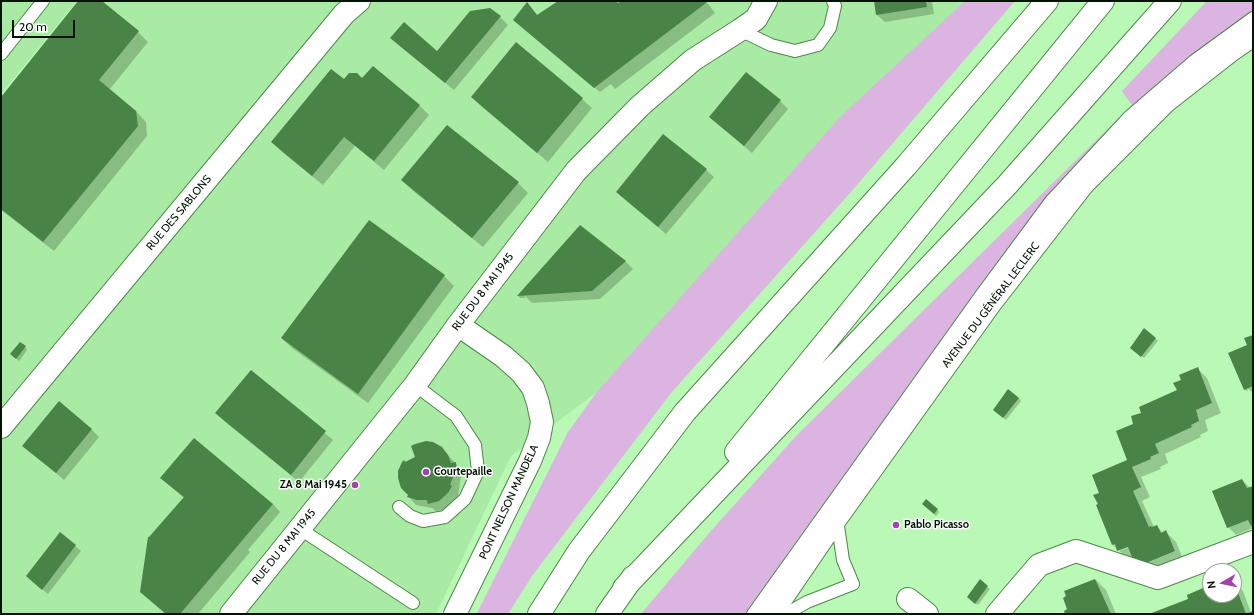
<!DOCTYPE html>
<html>
<head>
<meta charset="utf-8">
<style>
  body { margin:0 }
  #map { position:relative; width:1254px; height:615px; overflow:hidden; background:#baf8b5; font-family:Cabin,sans-serif }
  canvas { display:block }
  .frame { position:absolute; inset:0; border:2px solid #001401; pointer-events:none }
  .north { position:absolute; left:1202px; top:563px; width:40px; height:40px; box-sizing:border-box; background:#fff; border:1px solid #99a199; border-radius:50%; rotate:261deg; font-size:11px; font-weight:700; line-height:16px; text-align:center; color:#001401 }
  .north::after { content:''; display:block; margin:auto; width:14px; height:18px; background:#a143ad; clip-path:polygon(50% 0,100% 100%,50% 72%,0 100%) }
  .scale { position:absolute; left:12px; top:20px; width:63px; height:18px; box-sizing:border-box; border:2px solid #001401; border-top:0; padding-left:5px; font-size:12px; line-height:14px; white-space:nowrap; color:#001401; -webkit-text-stroke:3px #fff; paint-order:stroke }
</style>
</head>
<body>
<div id="map">
<canvas width="1254" height="615"></canvas>
<div class="frame"></div>
<div class="north">N</div>
<div class="scale">20 m</div>
</div>
<script>
const g = document.querySelector('canvas').getContext('2d');
g.lineJoin = 'round';
function fillPath(path, color) { g.fillStyle = color; g.fill(path, 'evenodd'); }
const shape = rows => new Path2D(rows.map(r => 'M' + r).join(''));
function strokePath(path, color, width, dash) { g.strokeStyle = color; g.lineWidth = width; g.lineCap = dash ? 'butt' : 'round'; g.setLineDash(dash || []); g.stroke(path); }
function label(font, color, halo, rows, align = 'center') {
  g.font = font + ' Cabin,sans-serif'; g.lineWidth = 3; g.setLineDash([]); g.textBaseline = 'middle'; g.strokeStyle = halo; g.fillStyle = color; for (const [text, x, y, turn = 0] of rows) {
    g.save(); g.translate(x, y); g.rotate((+turn || 0) * Math.PI / 180); g.textAlign = isNaN(turn) ? turn : align; if (halo) g.strokeText(text, 0, 0); g.fillText(text, 0, 0); g.restore();
  }
}
const built = shape([
  [1,1,77,1,1,94],
  [80,1,973,1,596,393,511,456,436,614,1,614,1,98]
]);
const green = shape([
  [965,1,1015,1,850,193,671,393,532,576,508,614,478,614,477,613,568,432,596,393,840,117],
  [1207,1,1253,1,1253,15,1169,74,1133,105,1029,224,966,308,747,614,641,614,710,532,797,435,1132,105,1122,91]
]);
const shadow = shape([
  [80,1,100,1,138,32,148,42,109,90,136,111,146,122,147,136,54,251,1,210,1,98],
  [563,1,616,1,619,4,623,1,706,1,715,13,615,89,611,84,600,92,520,25,527,4,538,16],
  [875,1,932,1,934,14,885,22,877,15],
  [500,17,508,25,454,90,399,45,437,52],
  [362,79,419,105,429,115,384,170,355,146,323,185,282,152,272,142,344,81],
  [472,97,582,99,592,108,548,162,482,107],
  [780,101,788,109,752,153,710,117],
  [706,170,714,177,666,234,625,199],
  [402,180,518,183,528,193,483,247,412,190],
  [625,261,633,269,600,299,532,303,524,295,525,298,520,298,518,296],
  [444,276,454,286,368,403,292,348,282,338],
  [1253,336,1253,393,1247,388,1248,391,1247,391,1244,389,1248,345],
  [1155,338,1158,341,1144,358,1133,350],
  [25,347,27,350,19,361,11,354],
  [1197,368,1207,378,1221,413,1205,420,1208,431,1200,435,1201,437,1165,454,1168,463,1160,467,1161,469,1141,477,1150,497,1142,501,1154,527,1157,526,1163,533,1166,532,1176,542,1184,561,1146,576,1113,545,1097,505,1099,505,1100,493,1128,460,1135,425,1142,413,1178,391],
  [1132,544,1133,546,1119,551,1119,549],
  [251,371,333,440,299,482,224,421,216,413],
  [1019,398,1021,401,1006,420,996,412],
  [91,429,99,437,64,480,24,446],
  [441,448,463,471,464,475,461,476,458,496,451,505,444,510,436,511,432,508,416,505,409,497,405,463],
  [161,478,273,504,280,512,248,550,250,552,198,614,166,614,151,601,184,498],
  [1242,480,1250,488,1253,487,1253,528,1236,535,1228,527],
  [925,506,937,510,939,512,936,516],
  [60,533,81,551,48,594,32,581],
  [1096,580,1106,590,1116,614,1067,614,1069,610,1067,597,1065,592],
  [1234,582,1243,591,1251,613,1253,612,1253,614,1152,614,1189,599,1210,586,1210,595,1234,595],
  [987,587,990,589,978,605,971,599]
]);
const building = shape([
  [78,1,102,1,139,31,99,80,136,111,138,126,43,242,1,209,1,97],
  [558,1,616,1,618,3,621,1,705,1,706,3,594,88,513,20,527,2,537,15],
  [874,1,926,1,927,7,876,15],
  [490,8,501,16,445,83,390,38,404,22,437,51,470,11],
  [516,42,583,98,537,153,471,97],
  [373,66,420,105,374,161,344,137,312,176,271,142,331,69,344,79,349,73,357,73,362,78],
  [746,72,781,100,744,146,709,117],
  [447,125,519,182,472,238,401,180],
  [663,134,707,169,658,227,616,192],
  [369,220,445,275,358,394,281,338],
  [580,225,626,261,592,291,517,296],
  [1144,328,1156,338,1141,357,1130,348],
  [1253,335,1253,386,1244,390,1228,353,1247,345,1244,338],
  [20,342,26,346,16,359,10,354],
  [1198,367,1212,403,1196,410,1199,421,1191,425,1192,427,1155,444,1159,453,1150,457,1151,459,1132,467,1141,487,1133,491,1149,527,1151,526,1152,527,1157,525,1161,533,1166,530,1175,551,1136,567,1128,547,1117,551,1115,544,1112,545,1096,505,1098,504,1093,495,1099,493,1092,475,1127,460,1116,431,1133,424,1131,416,1141,413,1139,407,1177,390,1173,383,1181,380,1179,375],
  [251,370,326,431,291,475,215,413],
  [1008,389,1019,398,1003,418,993,410],
  [59,401,92,429,56,473,22,446],
  [194,438,273,504,180,614,166,614,140,592,148,537,149,537,184,497,160,478],
  [426,441,433,442,442,447,448,455,451,463,456,462,456,468,454,468,453,477,450,485,452,486,448,493,439,501,428,504,427,500,417,500,407,497,408,495,401,488,398,478,398,471,402,462,404,460,405,462,415,457,411,446,415,444],
  [1242,479,1247,488,1253,486,1253,525,1251,526,1248,520,1227,528,1212,491],
  [926,499,938,509,934,514,922,504],
  [60,532,76,545,42,590,26,576],
  [980,579,988,586,975,604,967,597],
  [1095,579,1111,614,1065,614,1064,611,1067,609,1063,598,1066,596,1064,591],
  [1234,582,1246,614,1253,611,1253,614,1149,614,1188,599,1187,595,1210,585,1210,595,1234,595]
]);
const lane = shape([
  [740,30,771,45,795,51,818,45,830,28,835,6,833,1],
  [1,54,43,1],
  [399,507,410,516,423,521,445,517,465,499,478,471,475,445,456,416,415,385],
  [300,529,413,603],
  [753,614,982,294,1051,201,1129,117,1194,61,1253,18],
  [786,614,807,602,853,584,843,560,837,519]
]);
const street = shape([
  [1,427,344,14,359,1],
  [908,599,927,614],
  [231,614,415,385,458,325,576,171,640,106,693,60,740,30,756,19,766,1],
  [455,614,530,461,539,438,542,422,538,403,533,388,521,372,503,356,458,325],
  [997,614,1039,565,1076,551,1158,578,1253,542]
]);
const secondary = shape([
  [771,614,837,517,989,305,1083,184,1166,101,1230,51,1253,35]
]);
const highway = shape([
  [736,452,1103,1],
  [624,588,1008,184,1170,1],
  [539,614,579,551,685,412,906,166,1047,1],
  [607,614,633,577]
]);
const markers = [
  [426,472,4,"#a143ad"],
  [355,485,4,"#a143ad"],
  [896,525,4,"#a143ad"]
];
const streetNames = [
  ["RUE DES SABLONS",179,213,-50],
  ["RUE DU 8 MAI 1945",483,292,-53],
  ["AVENUE DU GÉNÉRAL LECLERC",991,305,-53],
  ["PONT NELSON MANDELA",509,502,-65],
  ["RUE DU 8 MAI 1945",284,547,-51]
];
const poiNames = [
  ["Courtepaille",434,472],
  ["ZA 8 Mai 1945",347,485,"right"],
  ["Pablo Picasso",904,525]
];
fillPath(built, '#a9eba4');
fillPath(green, '#dcb4e1');
fillPath(shadow, '#0003');
fillPath(building, '#4a8347');
strokePath(lane, '#4d874a', 14);
strokePath(street, '#4d874a', 24);
strokePath(secondary, '#4d874a', 24);
strokePath(highway, '#4d874a', 24);
strokePath(lane, '#fff', 12);
strokePath(street, '#fff', 22);
strokePath(secondary, '#fff', 22);
strokePath(highway, '#fff', 22);
for (const [x, y, r, color] of markers) { const dot = new Path2D(); dot.arc(x, y, r, 0, 2 * Math.PI); g.fillStyle = color; g.fill(dot); strokePath(dot, '#fff', 1.5); }
label('11px', '#001401', '#fff', streetNames);
label('bold 11px', '#001401', '#fff', poiNames, 'left');
</script>
</body>
</html>
